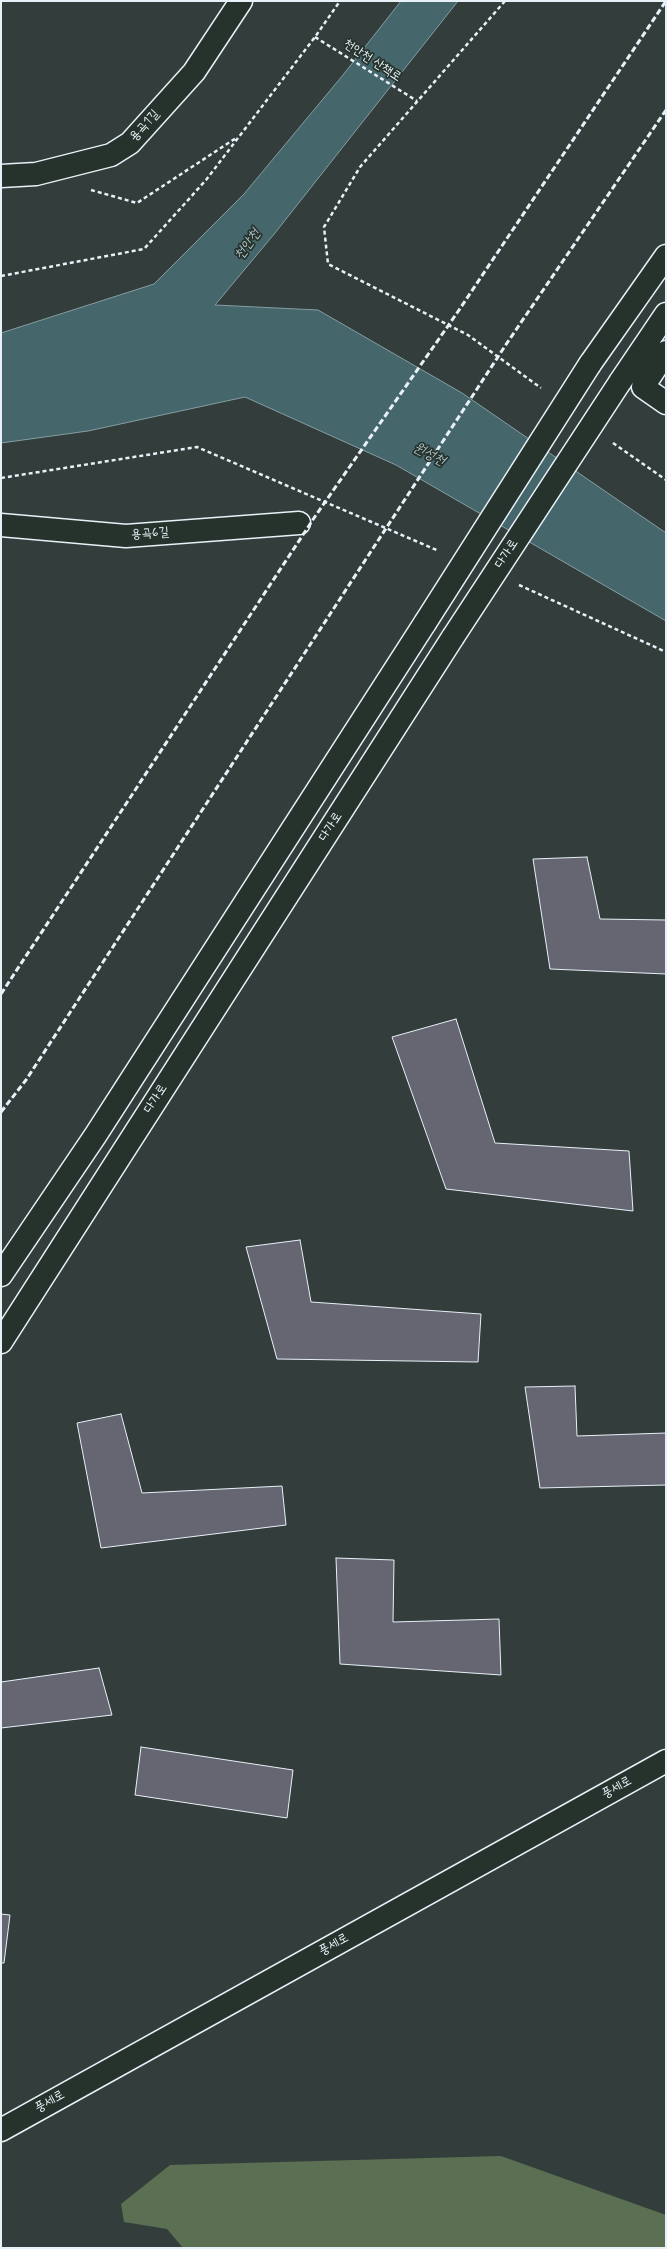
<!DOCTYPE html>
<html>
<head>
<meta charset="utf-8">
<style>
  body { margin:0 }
  #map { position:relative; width:667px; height:2249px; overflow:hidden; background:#333d3b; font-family:Mynerve,sans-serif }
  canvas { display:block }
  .frame { position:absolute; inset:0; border:2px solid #e8f1f8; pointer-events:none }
</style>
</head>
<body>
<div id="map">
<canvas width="667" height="2249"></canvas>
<div class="frame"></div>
</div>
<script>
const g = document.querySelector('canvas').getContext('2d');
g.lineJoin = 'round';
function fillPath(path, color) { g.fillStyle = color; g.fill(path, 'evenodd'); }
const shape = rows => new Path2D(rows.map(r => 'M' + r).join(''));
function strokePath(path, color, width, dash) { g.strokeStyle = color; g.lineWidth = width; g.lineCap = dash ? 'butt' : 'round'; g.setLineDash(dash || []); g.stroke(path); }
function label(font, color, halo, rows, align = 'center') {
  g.font = font + ' Mynerve,"Poor Story",sans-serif'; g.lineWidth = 3.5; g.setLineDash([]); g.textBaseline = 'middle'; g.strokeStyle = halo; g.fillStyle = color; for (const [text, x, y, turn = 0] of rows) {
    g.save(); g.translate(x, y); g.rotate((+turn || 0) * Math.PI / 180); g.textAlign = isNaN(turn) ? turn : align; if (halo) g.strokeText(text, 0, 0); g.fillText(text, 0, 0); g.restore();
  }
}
const green = shape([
  [501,2156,666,2215,666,2248,183,2248,167,2229,124,2222,121,2204,170,2165]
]);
const water = shape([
  [401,1,458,1,275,233,215,305,318,310,462,393,666,533,666,621,396,465,245,397,88,431,1,443,1,333,154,284,244,194,343,75,401,1]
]);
const building = shape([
  [587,857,600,919,666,920,666,974,550,969,533,859,587,857],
  [456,1019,495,1143,629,1151,633,1211,446,1189,392,1037,456,1019],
  [300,1240,311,1302,481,1314,478,1362,277,1359,246,1247,300,1240],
  [575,1386,577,1436,666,1433,666,1485,540,1488,525,1387,575,1386],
  [121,1414,142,1493,282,1486,286,1525,101,1548,77,1423,121,1414],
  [336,1558,394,1560,393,1622,499,1619,501,1675,340,1664,336,1558],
  [99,1668,112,1715,1,1728,1,1682,99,1668],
  [141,1747,293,1770,287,1818,135,1795,141,1747],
  [1,1914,10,1915,4,1963,1,1963,1,1914]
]);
const path = shape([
  [505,1,360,167,324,227,328,264,468,335,541,388],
  [315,37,417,101],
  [91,190,137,203,236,138],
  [1,276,144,249,206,180,315,37,340,1],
  [613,443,666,480],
  [1,478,197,447,439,551],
  [519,585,666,652]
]);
const minor = shape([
  [1,176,36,174,111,155,130,143,194,72,241,1],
  [666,352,643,387,666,403],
  [590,364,666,256],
  [620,382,666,314],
  [1,525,126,536,299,523],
  [1,1275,95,1136,425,623],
  [1,1342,453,637],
  [1,2130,666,1761]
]);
const rail = shape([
  [1,994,316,515,457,313,666,1],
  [1,1112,26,1080,507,343,666,110]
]);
const minorBridge = shape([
  [425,623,590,364],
  [453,637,620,382]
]);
const streetNames = [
  ["천안천 산책로",372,61,33],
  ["용곡1길",145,126,-48],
  ["용곡6길",150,534,-4],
  ["다가로",507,554,-57],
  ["다가로",331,827,-57],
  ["다가로",156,1099,-57],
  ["풍세로",617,1788,-29],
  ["풍세로",334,1945,-29],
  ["풍세로",50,2102,-29]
];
const waterNames = [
  ["천안천",248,245,-55],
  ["원성천",429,455,28]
];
fillPath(green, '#5b6f52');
fillPath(water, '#45666b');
strokePath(water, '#869ea3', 1);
fillPath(building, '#666672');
strokePath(building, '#e8f1f8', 1);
strokePath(minor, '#e8f1f8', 25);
strokePath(path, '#e8f1f8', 2.5, [4, 3]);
strokePath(minor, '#26332d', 22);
strokePath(rail, '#e8f1f8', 3, [6, 3]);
strokePath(minorBridge, '#e8f1f8', 25, []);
strokePath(minorBridge, '#26332d', 22);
label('13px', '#e8f1f8', '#26332d', streetNames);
label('italic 14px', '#afc0c7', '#26332d', waterNames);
</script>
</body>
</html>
